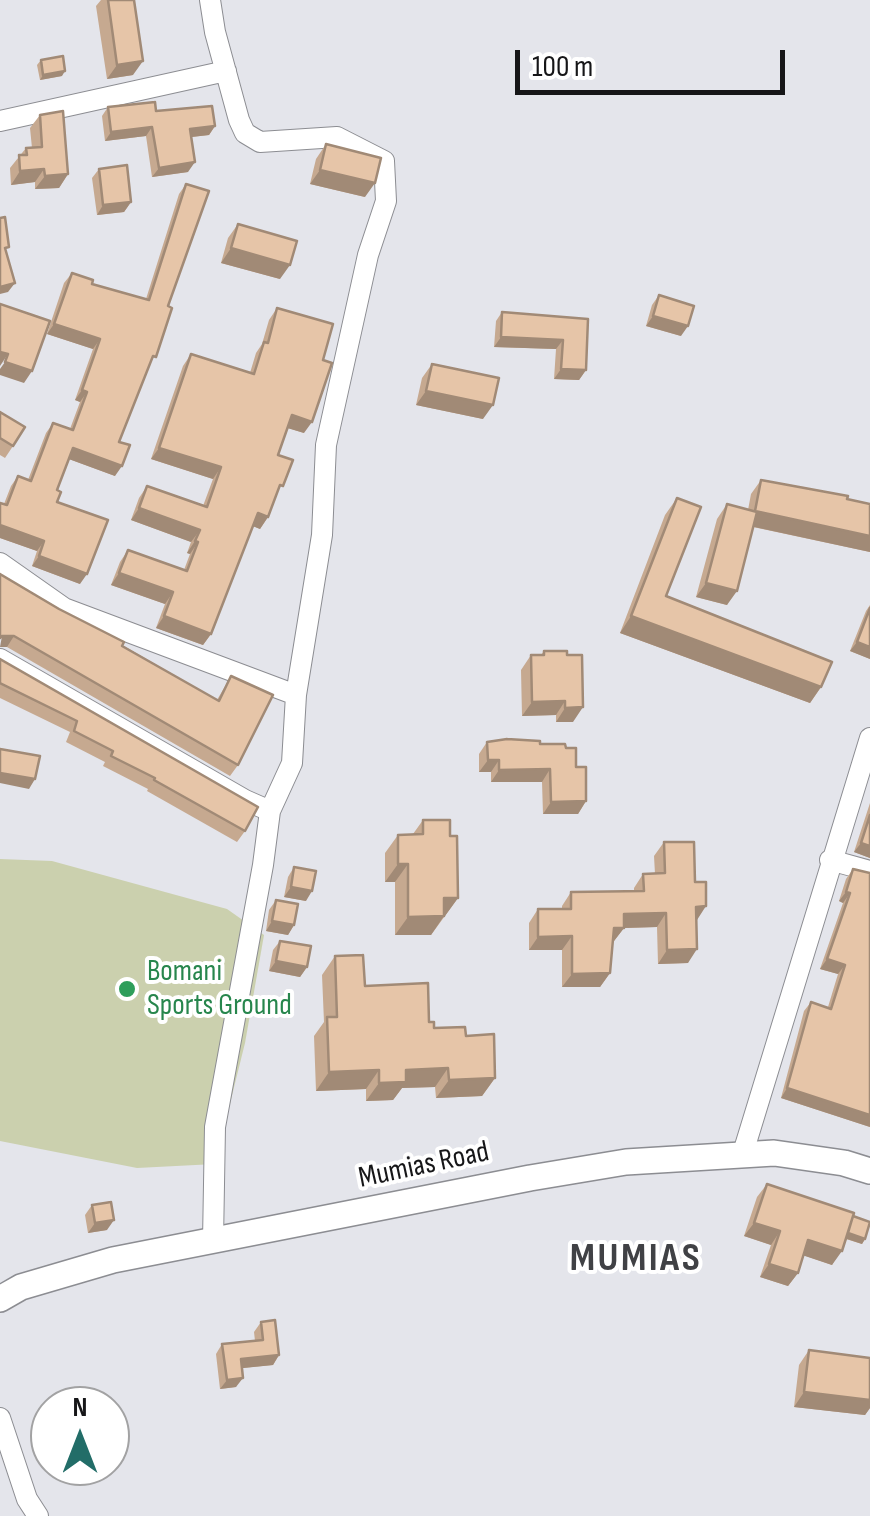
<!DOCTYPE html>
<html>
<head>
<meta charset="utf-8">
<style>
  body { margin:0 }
  #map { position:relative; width:870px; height:1516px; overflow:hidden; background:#e4e5eb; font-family:"Sofia Sans Condensed",sans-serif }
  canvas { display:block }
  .north { position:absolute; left:30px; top:1386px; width:100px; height:100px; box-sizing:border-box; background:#fff; border:2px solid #a2a2a3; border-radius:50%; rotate:0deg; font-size:28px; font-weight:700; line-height:40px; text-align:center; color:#161618 }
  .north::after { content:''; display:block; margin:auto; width:35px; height:45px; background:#226d68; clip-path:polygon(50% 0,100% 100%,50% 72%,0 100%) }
  .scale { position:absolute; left:515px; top:50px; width:270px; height:45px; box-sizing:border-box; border:5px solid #161618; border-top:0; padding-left:12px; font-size:30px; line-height:35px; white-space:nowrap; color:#161618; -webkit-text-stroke:8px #fff; paint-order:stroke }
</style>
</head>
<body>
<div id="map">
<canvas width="870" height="1516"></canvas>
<div class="north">N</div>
<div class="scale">100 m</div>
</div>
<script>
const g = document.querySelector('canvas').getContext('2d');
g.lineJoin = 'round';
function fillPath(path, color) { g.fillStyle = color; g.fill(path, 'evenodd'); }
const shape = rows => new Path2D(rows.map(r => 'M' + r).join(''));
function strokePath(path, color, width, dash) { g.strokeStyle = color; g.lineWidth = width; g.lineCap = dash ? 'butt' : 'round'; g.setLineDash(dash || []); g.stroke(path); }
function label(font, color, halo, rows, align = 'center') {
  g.font = font + ' "Sofia Sans Condensed",sans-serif'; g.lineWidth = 8; g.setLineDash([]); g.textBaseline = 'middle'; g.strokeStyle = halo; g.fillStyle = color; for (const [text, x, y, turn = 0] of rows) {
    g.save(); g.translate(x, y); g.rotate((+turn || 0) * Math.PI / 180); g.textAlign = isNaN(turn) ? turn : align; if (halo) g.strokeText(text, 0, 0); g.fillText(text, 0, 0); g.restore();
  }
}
const green = shape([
  [0,859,52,861,227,909,264,935,245,1043,215,1164,137,1168,0,1141]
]);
const minor = shape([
  [210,0,215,32,239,120,245,133,260,142,337,137,384,161,386,201,368,255,326,445,322,535,296,695,292,763,270,811,263,865,215,1127,213,1241],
  [0,121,226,71],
  [0,563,64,608,296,695],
  [0,659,245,800,270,811],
  [830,860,870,871],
  [742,1156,870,738],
  [0,1418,27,1499,38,1516]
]);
const tertiary = shape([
  [0,1299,21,1287,113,1260,530,1178,626,1162,774,1153,844,1163,870,1171]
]);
const wall = shape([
  [101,0,134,0,133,75,107,79,96,6],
  [41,60,62,76,40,80,37,65],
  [108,107,156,111,215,126,209,135,191,137,188,172,152,177,146,136,105,141,102,116],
  [40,115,68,174,59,188,35,189,35,182,11,185,10,168,26,148,32,148,30,128],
  [326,144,365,197,310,184,316,159],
  [99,169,131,202,124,212,97,215,92,178],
  [186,184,168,306,149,367,119,442,115,476,69,459,57,490,57,502,80,584,32,566,37,551,0,538,0,503,4,504,11,486,18,476,28,480,46,433,53,423,70,429,80,402,75,400,93,349,47,334,64,283,72,273,92,284,146,299,179,194],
  [238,224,280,279,221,263,228,238],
  [659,295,681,336,646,326,652,305],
  [277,308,304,433,288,428,278,455,275,498,268,517,260,529,253,526,211,634,203,645,156,628,165,604,111,585,120,562,128,550,184,570,190,554,187,553,191,542,131,520,139,498,147,486,203,506,213,479,151,459,183,366,191,354,250,373,256,353,262,344,269,320],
  [502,312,588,319,586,370,579,380,554,379,556,349,494,347,496,321],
  [432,364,483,419,416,405,422,378],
  [0,412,13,446,5,458,0,455],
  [761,480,847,499,870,552,753,527,727,605,696,597,717,519,727,504,748,510,751,494],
  [677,498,666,596,821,687,810,703,620,633,665,515],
  [0,574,217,700,231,676,238,765,230,776,7,647],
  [870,605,870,659,850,651,866,611],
  [544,651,573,722,556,722,556,715,522,716,521,670,531,655,541,655],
  [0,659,245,831,237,842,147,791,148,789,103,766,105,762,66,742,70,732,0,698],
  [487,742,540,744,566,748,576,767,586,801,578,814,543,814,542,782,491,782,491,772,479,772,479,754],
  [870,803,870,858,854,852],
  [423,820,450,836,458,898,431,935,395,935,395,882,385,882,385,853,398,835,413,834],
  [664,842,696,920,688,963,658,964,657,927,624,928,614,941,612,941,610,973,600,987,562,987,562,950,529,950,529,923,538,909,562,909,562,906,571,892,634,891,634,888,643,874,655,874,654,856],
  [294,867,306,901,284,897,288,877],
  [853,869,870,1127,781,1098,804,1011,811,1002,828,1007,838,974,820,969,843,903,839,901,846,879],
  [276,900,294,925,288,935,266,931,269,910],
  [280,941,307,967,300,977,269,971,273,950],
  [335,956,365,986,429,1022,434,1028,466,1036,495,1078,482,1096,436,1098,435,1087,402,1088,393,1100,366,1101,366,1089,316,1091,314,1036,324,1022,322,975],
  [767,1184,853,1216,865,1239,862,1244,846,1239,832,1265,803,1255,798,1273,788,1286,760,1277,771,1245,744,1236,757,1197],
  [92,1205,107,1230,88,1233,85,1215],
  [261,1322,279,1355,273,1365,242,1368,236,1387,220,1389,216,1354,222,1344,255,1341,254,1332],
  [809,1350,870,1358,870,1408,865,1415,794,1407,799,1365]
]);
const shadedWall = shape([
  [143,61,133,75,107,79,117,65],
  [65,71,62,76,40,80,43,75],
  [215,126,209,135,183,138,190,129],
  [152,127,146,136,105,141,111,132],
  [195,162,188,172,152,177,159,168],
  [44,169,35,182,11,185,20,171],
  [320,170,375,183,365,197,310,184],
  [68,174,59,188,35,189,45,176],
  [131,202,124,212,97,215,103,205],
  [231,248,290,265,280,279,221,263],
  [15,283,8,292,0,294,0,287],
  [653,316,688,326,681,336,646,326],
  [54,324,100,339,93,349,47,334],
  [501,337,563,340,556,349,494,347],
  [0,352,8,354,0,366],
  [5,362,32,371,24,383,0,375,0,369],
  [561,369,586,370,579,380,554,379],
  [82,390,87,392,80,402,75,400],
  [426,391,493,405,483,419,416,405],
  [292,415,312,422,304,433,284,427],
  [73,448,122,466,115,476,66,458],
  [159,448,221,467,213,479,151,459],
  [139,508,200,530,191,542,131,520],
  [755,511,870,536,870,552,745,525],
  [258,513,268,517,260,529,250,525],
  [0,525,44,541,37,551,0,538],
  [195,541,198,542,190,554,187,553],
  [39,556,87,574,80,584,32,566],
  [119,573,173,592,165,604,111,585],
  [706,583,737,591,727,605,696,597],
  [164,616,211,634,203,645,156,628],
  [631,616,821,687,810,703,620,633],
  [2,636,14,636,7,647,0,647],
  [857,642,870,647,870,659,850,651],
  [565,701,556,715,522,716,532,702],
  [583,707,573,722,556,722,565,708],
  [488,760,499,760,491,772,479,772],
  [550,769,542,782,491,782,499,770],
  [0,773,35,779,29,789,0,783],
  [586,801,578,814,543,814,551,802],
  [861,843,870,846,870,858,854,852],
  [398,864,408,864,395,882,385,882],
  [291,887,312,891,306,901,284,897],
  [846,892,850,893,843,903,839,901],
  [444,898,458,898,445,916],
  [706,906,697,920,696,907],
  [666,913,657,927,624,928,614,941,604,941,624,914],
  [444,916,431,935,395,935,408,917],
  [272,921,294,925,288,935,266,931],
  [572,936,562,950,529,950,538,937],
  [697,949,688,963,658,964,667,950],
  [827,959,845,965,838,974,820,969],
  [276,961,307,967,300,977,269,971],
  [610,973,600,987,562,987,572,974],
  [448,1068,435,1087,402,1088,393,1100,366,1101,379,1083,406,1070],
  [379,1070,366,1089,316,1091,329,1072],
  [495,1078,482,1096,436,1098,449,1080],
  [787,1088,870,1115,870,1127,781,1098],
  [114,1220,107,1230,88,1233,95,1223],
  [754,1223,780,1231,771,1245,744,1236],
  [847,1233,865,1239,862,1244,844,1238],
  [808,1240,842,1251,832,1265,799,1254],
  [769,1264,798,1273,788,1286,760,1277],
  [279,1355,273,1365,234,1369,241,1359],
  [243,1378,236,1387,220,1389,227,1380],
  [804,1392,870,1400,870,1408,865,1415,794,1407]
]);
const building = shape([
  [108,0,134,0,143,61,117,65,108,0],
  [63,56,65,71,43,75,41,60,63,56],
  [155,102,156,111,212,106,215,126,190,129,195,162,159,168,152,127,111,132,108,107,155,102],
  [63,111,68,174,45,176,44,169,20,171,19,155,27,155,26,148,42,147,40,115,63,111],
  [326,144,381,158,375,183,320,170,326,144],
  [127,165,131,202,103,205,99,169,127,165],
  [186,184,209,191,168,306,172,308,156,357,153,356,119,442,130,445,122,466,73,448,57,490,61,492,57,502,108,520,87,574,39,556,44,541,0,525,0,503,7,505,18,476,31,481,53,423,73,430,87,392,82,390,100,339,54,324,72,273,93,280,92,284,149,300,186,184],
  [5,217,9,247,5,248,15,283,0,287,0,218,5,217],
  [238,224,297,241,290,265,231,248,238,224],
  [659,295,694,306,688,326,653,316,659,295],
  [0,304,50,321,32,371,5,362,8,354,0,352,0,304],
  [277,308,333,324,323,360,332,363,312,422,292,415,278,455,293,460,283,486,280,485,268,517,258,513,211,634,164,616,173,592,119,573,128,550,187,571,198,542,195,541,200,530,139,508,147,486,207,507,221,467,159,448,191,354,254,374,264,342,268,343,277,308],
  [502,312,588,319,586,370,561,369,563,340,501,337,502,312],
  [432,364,499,378,493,405,426,391,432,364],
  [0,412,25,427,13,446,0,438,0,412],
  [761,480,848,496,847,499,870,504,870,536,755,511,761,480],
  [677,498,701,507,666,596,832,662,821,687,631,616,677,498],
  [727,504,757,512,737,591,706,583,727,504],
  [0,574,59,609,124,642,122,646,219,701,231,676,273,695,238,765,14,636,2,636,0,638,0,574],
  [870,608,870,647,857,642,870,608],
  [544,651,567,651,567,655,582,655,583,707,565,708,565,701,532,702,531,655,544,655,544,651],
  [0,659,258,807,245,831,154,780,155,778,111,756,113,751,74,731,77,721,0,683,0,659],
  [507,739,540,741,540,744,565,744,566,748,576,748,576,767,586,767,586,801,551,802,550,769,499,770,499,760,488,760,487,742,507,739],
  [0,749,40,756,35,779,0,773,0,749],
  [870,815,870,846,861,843,870,815],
  [423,820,450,820,450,836,457,836,458,898,444,898,444,916,408,917,408,864,398,864,398,835,423,834,423,820],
  [664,842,694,842,695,882,706,882,706,906,696,907,697,949,667,950,666,913,624,914,624,928,614,928,610,973,572,974,572,936,538,937,538,909,571,909,571,892,644,891,643,874,665,873,664,842],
  [294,867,316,871,312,891,291,887,294,867],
  [853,869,870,873,870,1115,787,1088,811,1002,831,1009,845,965,827,959,850,893,846,892,853,869],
  [276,900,298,904,294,925,272,921,276,900],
  [280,941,311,946,307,967,276,961,280,941],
  [363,955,365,986,428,983,429,1022,434,1022,434,1028,465,1027,466,1036,494,1034,495,1078,449,1080,448,1068,406,1070,406,1082,379,1083,379,1070,329,1072,327,1017,337,1017,335,956,363,955],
  [767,1184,854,1213,842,1251,808,1240,798,1273,769,1264,780,1231,754,1223,767,1184],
  [111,1202,114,1220,95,1223,92,1205,111,1202],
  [853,1216,870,1222,865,1239,848,1233,853,1216],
  [275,1320,279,1355,241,1359,243,1378,227,1380,222,1344,263,1340,261,1322,275,1320],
  [809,1350,870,1358,870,1400,804,1392,809,1350]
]);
const markers = [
  [127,989,10,"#2e9e5b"]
];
const leisureNames = [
  ["Bomani",147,972],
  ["Sports Ground",147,1006]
];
const streetNames = [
  ["Mumias Road",424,1166,-12]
];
const districtNames = [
  ["MUMIAS",636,1260]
];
fillPath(green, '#cbd0ae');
strokePath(minor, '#8c8d92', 22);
strokePath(tertiary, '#8c8d92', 28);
strokePath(minor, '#fff', 20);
strokePath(tertiary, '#fff', 25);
fillPath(wall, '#c6a990');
fillPath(shadedWall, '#a18a76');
fillPath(building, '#e6c5a8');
strokePath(building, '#a18a76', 2.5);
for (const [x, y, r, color] of markers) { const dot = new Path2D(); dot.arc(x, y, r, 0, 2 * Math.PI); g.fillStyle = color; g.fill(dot); strokePath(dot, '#fff', 4); }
label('30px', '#27864d', '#fff', leisureNames, 'left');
label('30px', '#161618', '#fff', streetNames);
g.letterSpacing = '2.5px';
label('bold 40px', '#404145', '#fff', districtNames);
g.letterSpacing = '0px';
</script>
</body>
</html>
